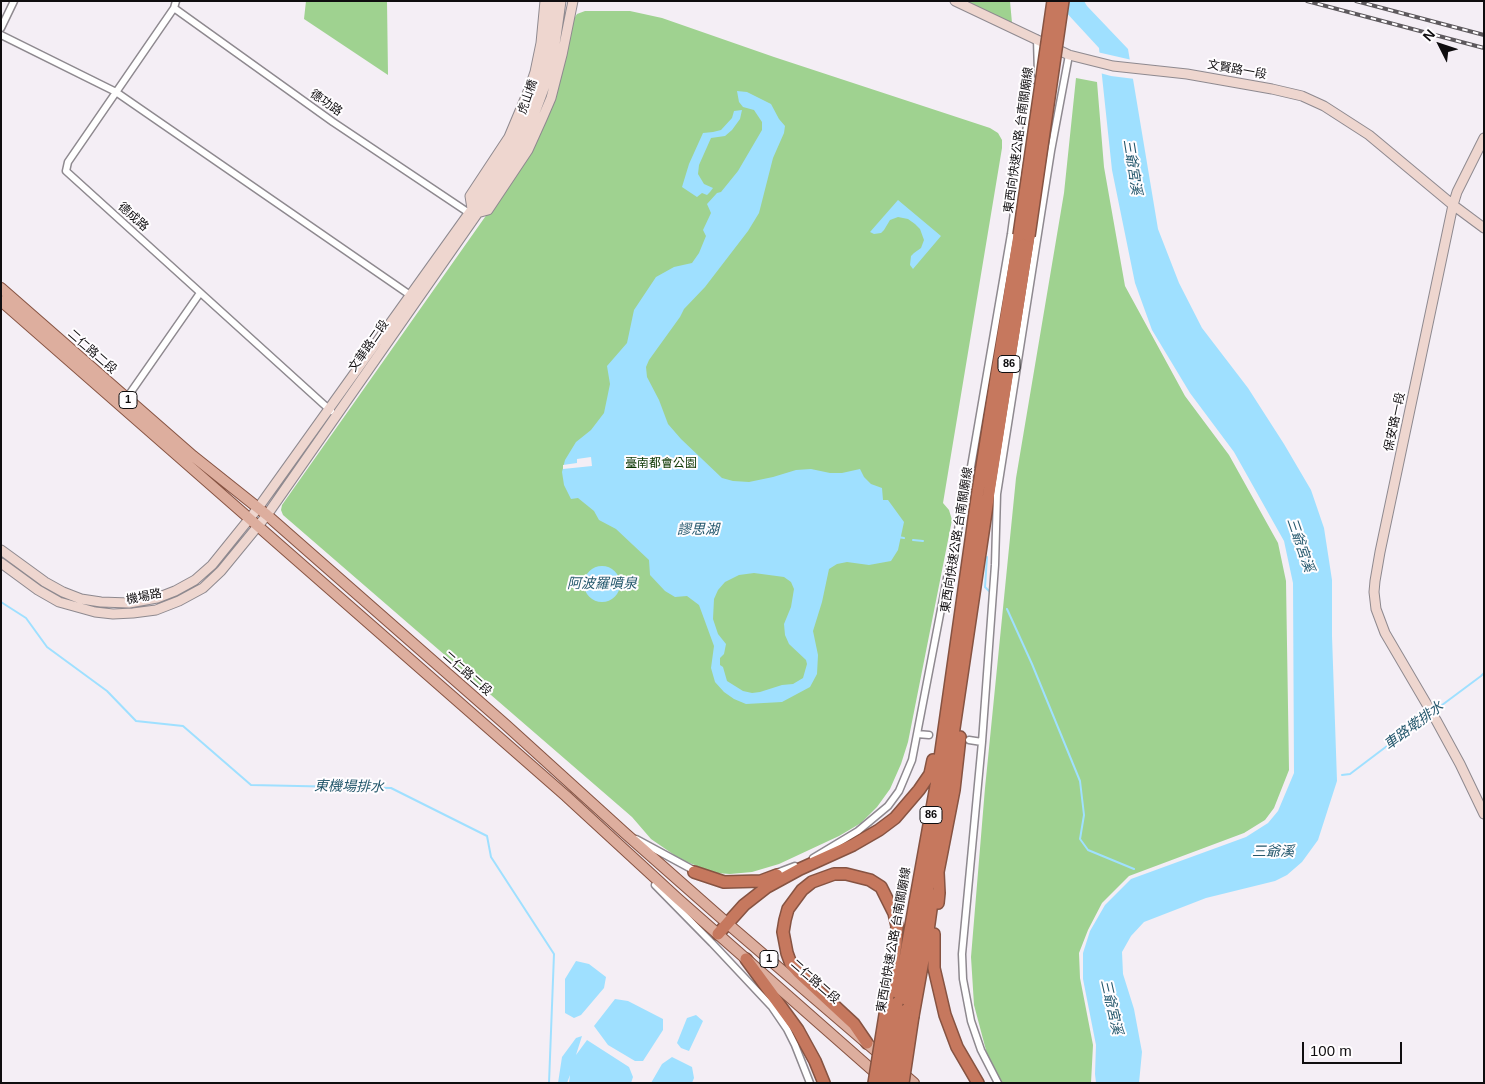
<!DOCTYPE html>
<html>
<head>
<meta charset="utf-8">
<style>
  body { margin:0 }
  #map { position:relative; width:1485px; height:1084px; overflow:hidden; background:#f4eef5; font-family:Helvetica,sans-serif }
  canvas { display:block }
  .frame { position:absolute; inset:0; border:2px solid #0f0d0f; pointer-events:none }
  .north { position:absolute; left:1415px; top:20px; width:50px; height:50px; -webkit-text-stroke:4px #fffdff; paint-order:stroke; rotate:311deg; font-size:14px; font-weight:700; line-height:20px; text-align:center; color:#0f0d0f }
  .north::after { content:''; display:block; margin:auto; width:18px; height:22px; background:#0f0d0f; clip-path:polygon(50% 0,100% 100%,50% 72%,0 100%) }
  .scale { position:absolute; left:1302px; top:1042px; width:100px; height:22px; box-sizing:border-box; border:2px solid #0f0d0f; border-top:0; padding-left:6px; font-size:15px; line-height:18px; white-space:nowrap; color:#0f0d0f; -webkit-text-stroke:4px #fffdff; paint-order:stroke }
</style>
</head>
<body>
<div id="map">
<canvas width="1485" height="1084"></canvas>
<div class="frame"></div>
<div class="north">N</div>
<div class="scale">100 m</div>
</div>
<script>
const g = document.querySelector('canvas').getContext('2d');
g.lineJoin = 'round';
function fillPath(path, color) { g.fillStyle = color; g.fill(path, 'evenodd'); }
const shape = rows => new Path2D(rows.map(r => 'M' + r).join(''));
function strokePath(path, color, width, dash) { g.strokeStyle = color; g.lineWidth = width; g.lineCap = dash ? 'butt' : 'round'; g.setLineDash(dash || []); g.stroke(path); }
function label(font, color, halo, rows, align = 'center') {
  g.font = font + ' Helvetica,"Noto Sans TC",sans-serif'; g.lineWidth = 4; g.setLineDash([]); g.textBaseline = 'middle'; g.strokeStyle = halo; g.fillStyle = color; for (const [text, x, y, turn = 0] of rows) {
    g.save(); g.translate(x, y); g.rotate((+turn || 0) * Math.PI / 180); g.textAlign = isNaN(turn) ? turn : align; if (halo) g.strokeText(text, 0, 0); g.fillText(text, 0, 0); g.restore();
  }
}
const green = shape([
  [306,1,387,1,388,75,304,19],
  [966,1,1010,1,1012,23],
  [585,11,630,11,662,18,774,57,990,128,998,133,1002,140,1002,148,943,503,949,510,952,520,908,742,901,764,890,789,877,807,861,823,839,836,779,864,752,872,730,874,716,873,702,868,680,859,651,839,632,817,283,515,281,510,282,505,528,156,551,109,566,58,571,23,577,14],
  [1076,78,1097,82,1104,167,1125,286,1185,396,1229,455,1278,543,1286,581,1289,770,1274,808,1265,820,1244,833,1129,876,1102,903,1088,930,1079,953,1080,978,1093,1045,1091,1083,1002,1083,987,1054,974,1005,971,957,985,788,1016,478,1064,193]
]);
const water = shape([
  [1059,1,1084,1,1087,6,1128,49,1158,229,1179,283,1202,328,1248,388,1284,444,1311,490,1324,528,1332,580,1332,636,1337,781,1318,840,1302,862,1287,875,1275,881,1206,898,1144,922,1131,936,1122,952,1123,974,1134,1009,1142,1052,1139,1083,1096,1083,1095,1074,1096,1045,1083,979,1083,953,1090,931,1105,905,1131,879,1246,837,1268,823,1278,811,1294,773,1293,583,1284,541,1234,452,1190,393,1152,330,1135,283,1112,170,1099,48,1063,9],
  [737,91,747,92,771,104,779,119,785,126,784,133,773,158,759,213,748,231,705,287,684,309,680,317,649,360,646,367,647,377,659,400,668,424,681,439,722,478,733,481,749,482,773,477,796,470,811,469,830,473,842,473,860,469,864,477,871,484,882,488,883,500,888,500,904,522,898,550,891,561,869,565,847,562,837,564,829,569,822,602,813,631,818,655,817,674,810,687,782,702,746,704,734,699,724,692,715,682,711,668,714,646,699,605,687,596,675,597,665,591,650,575,649,560,616,529,599,520,594,511,578,498,571,499,564,485,562,472,565,460,576,442,591,430,604,413,610,384,607,366,627,343,634,310,656,277,674,267,692,263,699,253,706,236,703,230,711,213,707,204,717,193,721,192,738,171,762,130,762,122,754,110,743,107,739,102],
  [754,573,784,577,791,582,794,589,791,607,784,624,785,635,789,644,806,660,807,664,803,678,793,684,782,685,760,692,752,693,743,691,727,681,723,667,720,665,720,658,724,654,726,644,718,634,713,619,714,599,718,590,725,582,739,575],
  [742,110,740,119,732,130,725,136,711,138,699,165,698,174,704,184,713,188,710,192,707,195,702,193,697,197,682,187,689,164,703,133,713,132,721,130,732,118,734,111],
  [898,200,941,236,913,269,910,265,911,256,914,253,921,248,924,240,920,229,915,224,908,219,898,217,890,220,884,230,881,233,874,234,870,232],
  '584 584a18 18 0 1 1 36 0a18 18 0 1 1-36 0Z',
  [576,961,589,964,606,977,604,988,581,1015,574,1018,565,1013,565,979],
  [615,999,628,1001,663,1019,663,1030,643,1061,635,1061,608,1045,594,1026],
  [696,1015,703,1021,689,1051,681,1048,677,1043,687,1018],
  [582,1036,576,1055,587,1040,629,1067,633,1077,631,1083,569,1083,570,1075,567,1083,558,1083,562,1057,576,1038],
  [672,1057,692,1067,694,1078,692,1083,651,1083,662,1064]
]);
const pier = shape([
  [1097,52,1132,60,1135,79,1111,76,1100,73],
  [591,457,592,466,563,469,563,465,577,463,577,459]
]);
const stream = shape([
  [898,537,904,538],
  [913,540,923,541],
  [987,557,985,587,989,591],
  [1,602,26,618,47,647,107,691,136,721,183,726,251,785,391,788,487,836,491,857,554,954,549,1083],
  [1007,609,1032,664,1080,781,1084,815,1080,839,1088,850,1134,869],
  [1434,711,1481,676,1484,673],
  [1342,775,1350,774,1428,715]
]);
const street = shape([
  [176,1,174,8,68,162,66,171,331,411],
  [174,8,333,122,469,213],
  [1,28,14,1],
  [1,35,116,92,410,295],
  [1037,39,1038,75],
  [126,399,200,293],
  [917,734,929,735],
  [969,740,982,742],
  [636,839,697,872],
  [813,858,858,831,888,806,899,791,912,760,947,578,967,490,1011,234,1023,146,1035,87],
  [774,874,795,866],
  [655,885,712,943,772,1007,787,1029,795,1045,810,1083],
  [998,1083,981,1050,971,1021,963,979,962,954,982,742,995,565,997,494,1051,151,1069,55]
]);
const secondary = shape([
  [955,1,1069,55,1113,66,1187,74,1272,89,1302,96,1324,106,1369,135,1453,205,1484,228],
  [1484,138,1457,192,1453,205,1380,552,1375,581,1374,592,1376,609,1385,633,1436,720,1460,764,1484,814],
  [472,209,470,196,509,137,530,87,535,72,541,43,545,1],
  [477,213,488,210,528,150,542,119,551,98,562,55,573,1],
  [1,550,45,582,63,592,81,599,101,602,129,603,157,598,175,591,195,580,212,565,258,508,472,209,500,166,522,126,539,81,547,50,553,1],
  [1,563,38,590,59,602,95,612,113,614,133,613,156,610,179,601,203,588,221,571,267,515,507,171,529,129,546,83,554,52,561,1]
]);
const primary = shape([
  [1,288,193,456,267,515,506,725,626,834,728,924,884,1058],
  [1,301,566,796,678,899,879,1076],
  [899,1070,914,1083]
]);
const highway = shape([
  [694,872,724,882,761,881,777,875],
  [938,872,954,790,960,737],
  [938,903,939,893,938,872],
  [718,934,744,905,767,887,800,869,853,845,879,830,895,818,919,790,930,774,933,760],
  [934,934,934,968,945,1015,957,1047,978,1083],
  [746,959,798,1030,815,1061,824,1083],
  [897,1003,936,786,978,491,1019,235],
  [906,1010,945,789,989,492,1029,236],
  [913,1016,927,938,933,895],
  [867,1043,854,1024,798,972,791,964,787,953,783,932,785,920,788,909,802,890,812,882,834,874,846,874,870,880,881,887,894,913,897,926,896,944,888,996]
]);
const rail = shape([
  [1307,1,1484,48],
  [1356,1,1484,35]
]);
const highwayBridge = shape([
  [1019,235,1053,1],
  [1029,236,1063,1],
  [874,1083,888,996],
  [884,1083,897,1003],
  [894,1083,906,1010],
  [903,1083,913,1016]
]);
const shields = [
  [1009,364,22],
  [128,400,18],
  [931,815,22],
  [769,959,18]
];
const shieldNames = [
  ["86",1009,364],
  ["1",128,400],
  ["86",931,815],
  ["1",769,959]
];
const streetNames = [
  ["文賢路一段",1237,70,10],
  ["虎山橋",528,97,-71],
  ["德功路",326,103,35],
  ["東西向快速公路 台南關廟線",1019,140,-82],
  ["德成路",133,217,42],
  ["文華路二段",369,346,-55],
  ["二仁路二段",92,352,41],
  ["保安路一段",1395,422,-78],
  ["東西向快速公路 台南關廟線",957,540,-81],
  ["機場路",144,597,-11],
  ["二仁路二段",467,674,41],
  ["東西向快速公路 台南關廟線",894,940,-80],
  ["二仁路二段",815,982,41]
];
const parkNames = [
  ["臺南都會公園",661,464]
];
const waterNames = [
  ["三爺宮溪",1132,167,81],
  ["謬思湖",698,530],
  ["三爺宮溪",1300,545,71],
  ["阿波羅噴泉",602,584],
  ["車路墘排水",1414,726,-37],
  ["東機場排水",349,787,1],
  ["三爺溪",1273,852],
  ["三爺宮溪",1111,1007,77]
];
fillPath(green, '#9fd290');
fillPath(water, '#9fe0ff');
fillPath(pier, '#f4eef5');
strokePath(stream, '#9fe0ff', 2);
strokePath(street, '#8e898f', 9);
strokePath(secondary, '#8e898f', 11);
strokePath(primary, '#865342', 12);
strokePath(highway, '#865342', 14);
strokePath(street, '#fff', 6);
strokePath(secondary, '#eed6cf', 9);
strokePath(primary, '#ddae9e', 10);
strokePath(highway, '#c6785e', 11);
strokePath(rail, '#5d595d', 4);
strokePath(rail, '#fffdff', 2, [5.5]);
strokePath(highwayBridge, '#865342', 14, []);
strokePath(highwayBridge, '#c6785e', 11);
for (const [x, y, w] of shields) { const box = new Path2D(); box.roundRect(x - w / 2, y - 8.5, w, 17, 4); g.fillStyle = '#fffdff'; g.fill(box); strokePath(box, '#0f0d0f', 1); }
label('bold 11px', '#0f0d0f', null, shieldNames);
label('12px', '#0f0d0f', '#fffdff', streetNames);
label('12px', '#0b3600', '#fffdff', parkNames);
label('italic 14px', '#24576c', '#fffdff', waterNames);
</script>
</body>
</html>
